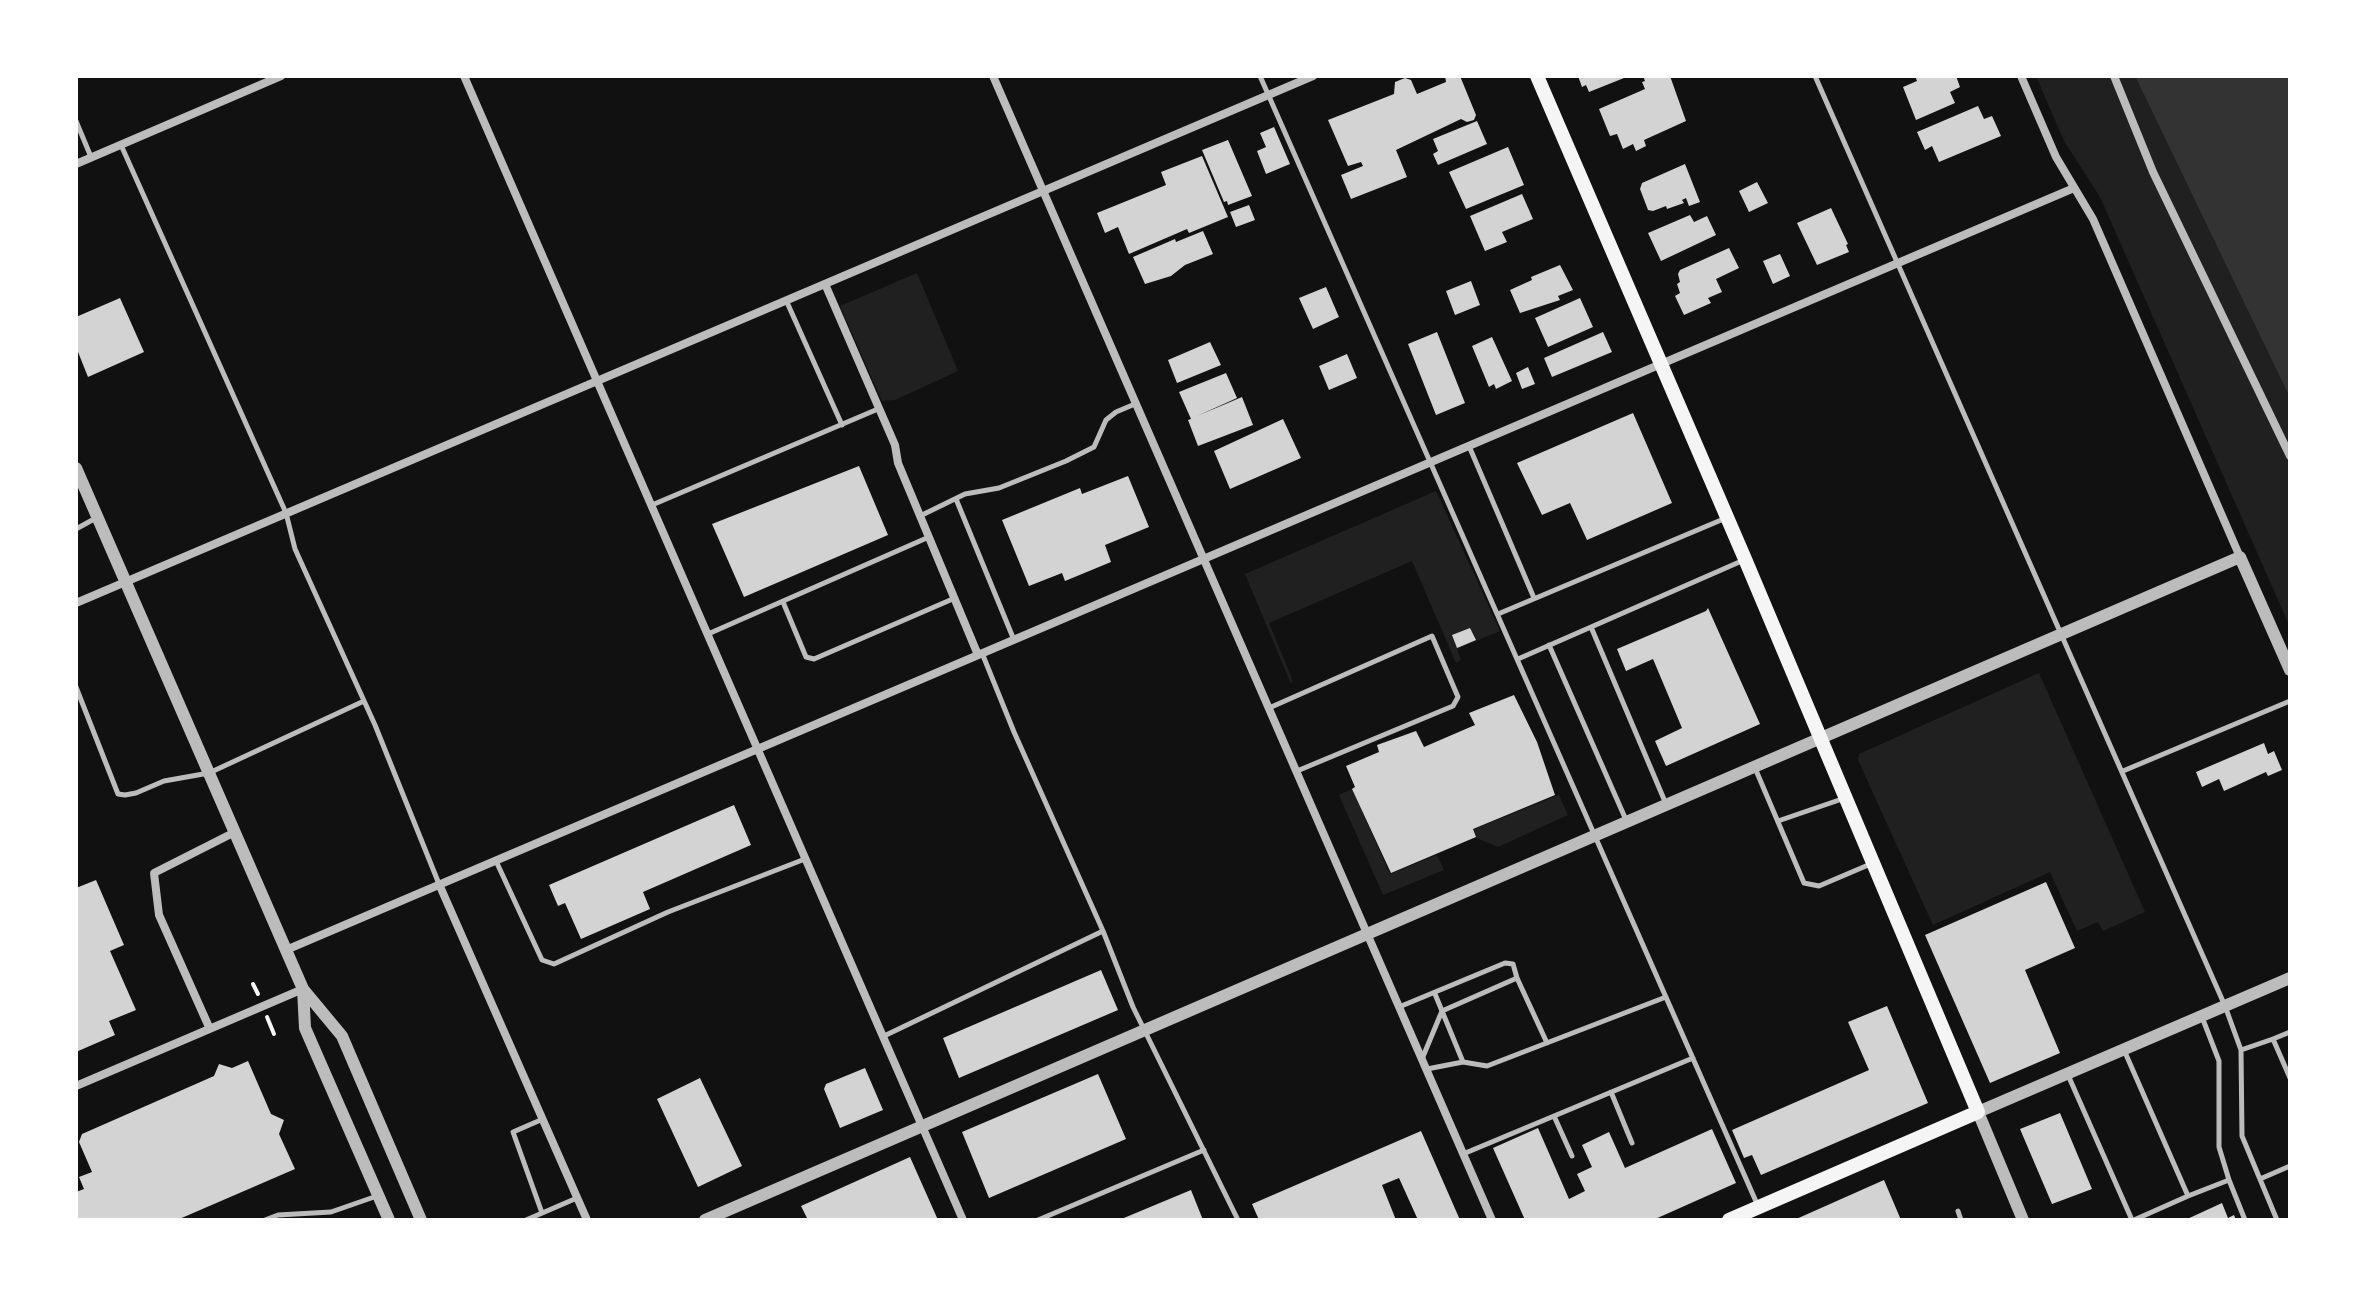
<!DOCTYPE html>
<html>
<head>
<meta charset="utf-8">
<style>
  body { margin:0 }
  #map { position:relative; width:2366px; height:1296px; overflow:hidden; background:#111; font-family:"Noto Sans",sans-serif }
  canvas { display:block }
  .frame { position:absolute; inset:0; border:78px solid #fff; pointer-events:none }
</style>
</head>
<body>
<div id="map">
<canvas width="2366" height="1296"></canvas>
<div class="frame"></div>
</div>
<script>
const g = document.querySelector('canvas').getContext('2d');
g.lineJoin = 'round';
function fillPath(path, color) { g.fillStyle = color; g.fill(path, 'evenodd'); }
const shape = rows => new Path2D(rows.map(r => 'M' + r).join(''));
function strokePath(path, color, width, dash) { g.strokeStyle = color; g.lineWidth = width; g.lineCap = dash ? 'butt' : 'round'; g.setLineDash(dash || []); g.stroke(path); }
const green = shape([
  [2036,76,2135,76,2290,398,2290,627,2100,197,2064,141],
  [917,273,958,371,895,400,882,401,840,306],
  [1436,491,1500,631,1457,649,1461,660,1456,663,1412,561,1269,623,1293,681,1291,684,1245,574],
  [2039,673,2145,912,2103,931,2098,922,2077,931,2050,872,1933,925,1858,760,1859,754],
  [1352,789,1390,874,1437,855,1444,870,1383,895,1339,795],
  [1559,795,1568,815,1498,847,1476,838,1474,829]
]);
const water = shape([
  [2135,76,2290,76,2290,398]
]);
const building = shape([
  [1445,76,1460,76,1476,115,1474,120,1467,122,1461,119,1396,150,1407,177,1351,199,1341,175,1363,166,1361,162,1348,166,1328,120,1394,94,1395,82,1405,78,1411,80,1417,94,1446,82],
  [1578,76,1629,76,1589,92,1586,85,1582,87],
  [1643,76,1670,76,1686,121,1644,140,1646,146,1636,151,1633,144,1623,149,1617,134,1610,136,1599,109,1645,89,1642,82,1645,81],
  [1915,76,1956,76,1960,87,1950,92,1955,103,1916,120,1903,87,1917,81],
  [1978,106,1984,119,1992,116,2001,136,1939,162,1932,146,1925,150,1917,132],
  [1477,121,1487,144,1438,165,1433,154,1438,151,1433,139],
  [1274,127,1290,164,1266,174,1257,151,1266,147,1260,133],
  [1228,140,1252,196,1228,205,1227,201,1224,202,1202,150],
  [1508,147,1524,185,1466,209,1449,172],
  [1202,156,1228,217,1189,233,1187,229,1129,254,1118,227,1105,233,1097,213,1166,185,1161,172],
  [1685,164,1700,202,1689,206,1686,198,1682,200,1684,203,1667,209,1666,206,1653,211,1648,210,1640,189,1642,183],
  [1757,182,1768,203,1749,212,1739,191],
  [1522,194,1533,219,1502,232,1507,242,1485,251,1470,216],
  [1249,205,1255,220,1236,227,1230,212],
  [1831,208,1848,244,1846,245,1849,252,1817,265,1797,223],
  [1690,215,1694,222,1707,216,1716,235,1661,261,1648,233],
  [1203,231,1213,254,1185,265,1171,276,1145,284,1133,257,1175,239,1176,242],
  [1729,248,1739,268,1716,279,1722,292,1708,298,1711,303,1684,315,1675,296,1680,293,1677,284,1680,282,1678,274,1680,270],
  [1780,254,1790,276,1773,284,1763,261],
  [1560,265,1573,290,1558,296,1560,300,1520,313,1510,290,1532,280,1531,277],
  [1471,281,1480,305,1455,315,1446,291],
  [1326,287,1339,317,1313,329,1299,298],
  [120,298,144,352,88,377,76,347,76,317],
  [1580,298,1593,327,1548,347,1535,318],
  [1437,332,1465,403,1436,415,1408,344],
  [1603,332,1612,352,1552,377,1544,358],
  [1492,337,1512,381,1496,389,1494,384,1489,387,1472,346],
  [1210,342,1221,365,1177,383,1168,360],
  [1347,354,1357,378,1329,390,1319,366],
  [1528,367,1535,384,1522,389,1516,373],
  [1226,373,1237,398,1197,416,1242,397,1253,425,1198,446,1188,420,1191,419,1179,392],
  [1633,413,1672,503,1587,540,1570,503,1542,515,1517,463],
  [1283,419,1301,458,1230,489,1214,451],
  [859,466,888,535,744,597,712,524],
  [1128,476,1149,527,1105,545,1111,562,1065,581,1062,573,1029,586,1002,520,1080,488,1082,494],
  [1708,608,1760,724,1666,766,1655,741,1682,728,1653,659,1626,671,1617,649,1706,611],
  [1470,628,1476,640,1457,648,1452,635],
  [1514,695,1537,742,1555,795,1473,829,1476,837,1391,873,1352,789,1355,787,1346,766,1379,752,1377,745,1416,731,1424,747,1475,725,1469,713],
  [2264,743,2268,754,2274,751,2282,770,2268,776,2266,772,2224,791,2219,779,2202,787,2196,772],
  [734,805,751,845,643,892,650,909,581,939,565,903,558,906,549,885],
  [96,880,124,945,110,951,136,1010,109,1021,115,1035,76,1052,76,888],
  [2046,882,2075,948,2025,970,2060,1053,1990,1083,1925,935],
  [1101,970,1118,1010,959,1078,943,1038],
  [1887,1006,1928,1103,1761,1175,1752,1155,1744,1158,1732,1130,1869,1070,1848,1022],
  [248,1061,271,1114,284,1120,279,1134,295,1169,177,1220,76,1220,76,1192,84,1189,79,1177,92,1172,79,1142,82,1134,214,1076,219,1064,232,1068],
  [865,1068,883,1110,840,1128,824,1089,826,1084],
  [1098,1074,1126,1139,989,1198,962,1132],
  [700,1078,742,1166,698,1187,657,1099],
  [2060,1113,2092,1189,2052,1204,2020,1129],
  [1538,1128,1569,1199,1585,1191,1577,1174,1592,1167,1582,1145,1609,1132,1625,1168,1712,1129,1736,1183,1653,1220,1525,1220,1493,1148],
  [1421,1131,1460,1220,1418,1220,1399,1178,1382,1185,1396,1220,1259,1220,1252,1204],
  [910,1157,938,1220,808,1220,801,1206],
  [1884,1180,1901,1220,1794,1220],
  [1191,1190,1203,1220,1119,1220],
  [2222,1203,2228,1218,2234,1215,2236,1220,2185,1220]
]);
const path = shape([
  [253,984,258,994],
  [267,1017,274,1034]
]);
const service = shape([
  [1260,76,1758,1206],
  [1815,76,2225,1006,2241,1050,2242,1136,2277,1220],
  [76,121,91,157],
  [121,145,286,513,295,549,375,725,439,884],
  [786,300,842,425],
  [1469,446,1534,598],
  [956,499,1014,640],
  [652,505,878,409],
  [920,516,965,494,999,488,1066,461,1094,447,1106,420,1116,412,1135,404],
  [76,529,96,518],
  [783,602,806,657,814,659,955,598],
  [1498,614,1726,518],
  [1591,627,1666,804],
  [708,634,929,537],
  [1549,645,1626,820],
  [982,653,1014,732,1103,931,1133,1007,1238,1220],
  [1518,659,1744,560],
  [76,687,118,794,125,795,136,793,164,781,209,773,364,701],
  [1269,708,1432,636,1458,697,1453,706,1297,771],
  [1755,768,1804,883,1819,886,1873,863],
  [2123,771,2290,701],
  [1778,821,1845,798],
  [496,861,542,960,554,964,668,912,805,859],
  [1435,994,1463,1062],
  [1399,1007,1505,963,1513,964,1517,978],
  [2290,1032,2273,1039,2290,1078],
  [884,1036,1103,931],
  [2124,1050,2188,1196,2134,1220],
  [2241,1050,2273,1039],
  [1422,1059,1442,1011,1517,978,1547,1043],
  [1427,1069,1463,1062,1487,1066,1666,997],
  [2068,1075,2132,1220],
  [1611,1092,1632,1143],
  [1554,1116,1572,1156],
  [1463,1154,1693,1058],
  [2260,1179,2290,1166],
  [2229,1180,2245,1220],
  [2188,1196,2229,1180,2219,1147,2219,1061,2202,1017],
  [1958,1211,1961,1220],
  [542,1213,513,1132,543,1119],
  [265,1220,278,1215,331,1212,377,1196],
  [526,1220,577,1198],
  [1038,1220,1204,1150]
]);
const minor = shape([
  [464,76,963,1220],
  [993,76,1492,1220],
  [2021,76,2056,157,2093,219,2240,557],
  [2114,76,2153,172,2290,456],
  [76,164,281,76],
  [825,284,895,445,898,463,978,655],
  [76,603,1313,76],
  [439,884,587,1220],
  [286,950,2074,188],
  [209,1027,159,915,154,873,235,832],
  [76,1086,303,989]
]);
const tertiary = shape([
  [76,468,303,989,342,1036,421,1220],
  [303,989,305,1028,389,1220],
  [705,1220,2240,557,2290,670],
  [2023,1220,1978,1112,2290,978]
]);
const secondary = shape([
  [1537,76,1745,559,1978,1112,1729,1220]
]);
fillPath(green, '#202020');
fillPath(water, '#333');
fillPath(building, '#d3d3d3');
strokePath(path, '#f5f5f5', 4);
strokePath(service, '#bcbcbc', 5);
strokePath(minor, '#bcbcbc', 8);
strokePath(tertiary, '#bcbcbc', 12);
strokePath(secondary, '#f5f5f5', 14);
</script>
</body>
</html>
